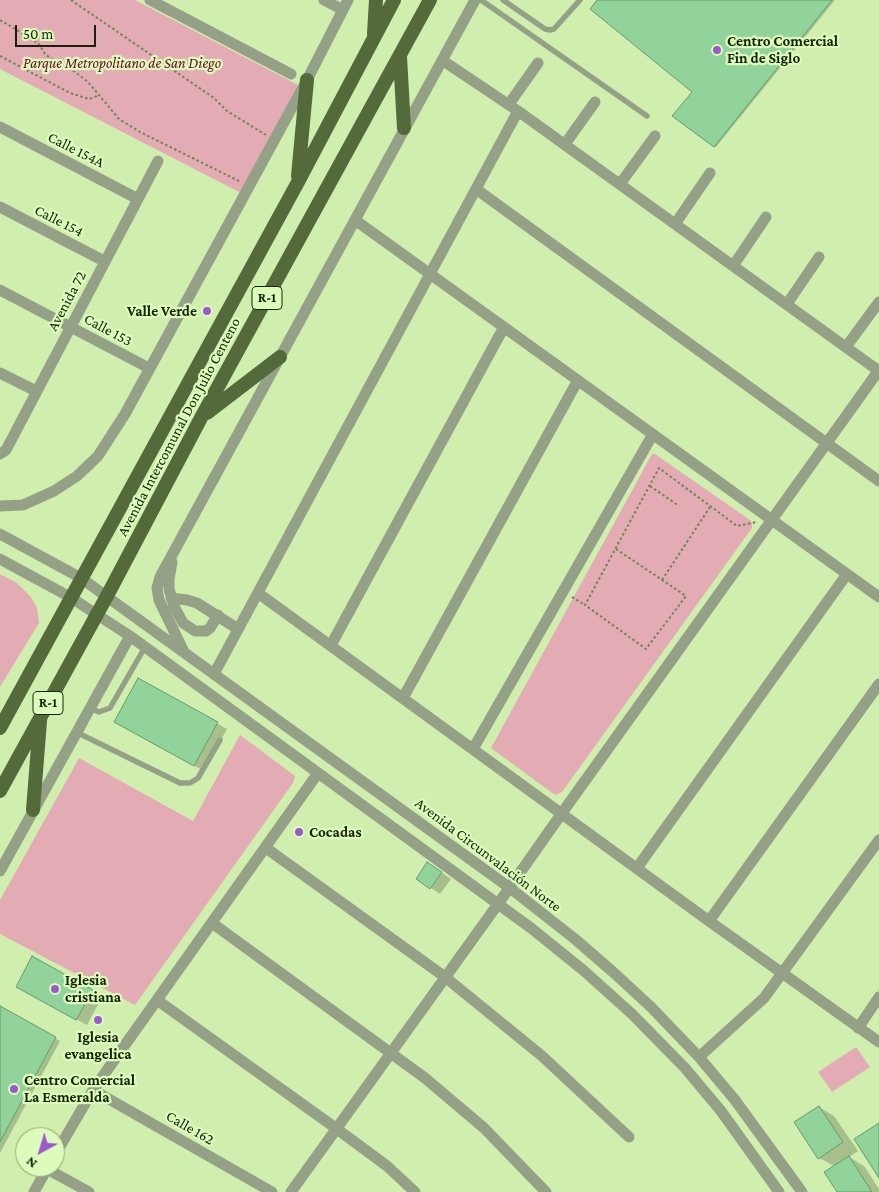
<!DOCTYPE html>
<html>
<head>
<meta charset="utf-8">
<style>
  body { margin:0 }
  #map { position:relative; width:879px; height:1192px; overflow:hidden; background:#d0efae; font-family:"Crimson Pro",serif }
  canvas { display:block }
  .north { position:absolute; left:15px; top:1127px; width:50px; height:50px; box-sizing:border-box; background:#ddfcbb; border:1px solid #8ea574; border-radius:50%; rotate:219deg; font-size:14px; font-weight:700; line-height:20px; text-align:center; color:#172209 }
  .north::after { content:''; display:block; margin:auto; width:18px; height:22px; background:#9c58cd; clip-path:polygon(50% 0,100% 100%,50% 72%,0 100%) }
  .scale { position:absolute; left:15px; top:25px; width:81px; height:22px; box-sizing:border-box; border:2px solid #172209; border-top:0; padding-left:6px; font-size:15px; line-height:18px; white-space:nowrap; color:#172209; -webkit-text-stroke:4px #ddfcbb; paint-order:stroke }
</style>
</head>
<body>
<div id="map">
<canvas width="879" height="1192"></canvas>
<div class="north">N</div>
<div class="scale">50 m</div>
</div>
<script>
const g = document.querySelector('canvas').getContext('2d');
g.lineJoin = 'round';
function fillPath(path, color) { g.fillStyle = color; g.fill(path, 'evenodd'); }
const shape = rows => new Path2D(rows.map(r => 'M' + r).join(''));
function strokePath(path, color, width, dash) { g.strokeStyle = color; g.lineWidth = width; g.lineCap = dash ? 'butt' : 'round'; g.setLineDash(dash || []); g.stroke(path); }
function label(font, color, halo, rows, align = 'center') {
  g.font = font + ' "Crimson Pro",serif'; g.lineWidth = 4.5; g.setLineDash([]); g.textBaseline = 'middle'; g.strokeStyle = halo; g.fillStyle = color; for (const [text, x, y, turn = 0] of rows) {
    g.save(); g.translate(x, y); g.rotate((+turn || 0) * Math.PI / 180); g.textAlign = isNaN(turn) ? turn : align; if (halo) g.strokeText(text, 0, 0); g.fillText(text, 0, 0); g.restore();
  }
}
const green = shape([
  [0,0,135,0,298,85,241,193,0,69],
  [652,454,655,454,750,520,752,523,752,528,562,792,555,795,491,748],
  [0,574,17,583,31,597,37,608,39,623,0,687],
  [240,735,295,776,293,783,135,1005,0,934,0,900,79,758,193,821],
  [856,1047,870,1067,832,1092,818,1072]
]);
const shadow = shape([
  [599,0,835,0,716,147,714,146,694,92],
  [138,680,227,729,204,771,115,722],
  [428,863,451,879,440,894,431,888],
  [32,958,102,997,87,1025,18,987],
  [0,1008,60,1041,0,1153],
  [819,1107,834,1116,858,1151,849,1157,864,1166,879,1189,879,1192,838,1192,834,1166,819,1158]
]);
const building = shape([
  [597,0,832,0,714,147,672,116,692,92,590,9,597,0],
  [138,678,218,722,194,766,114,722,138,678],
  [427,862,442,872,430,889,416,879,427,862],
  [32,956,93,990,76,1020,16,987,32,956],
  [0,1006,56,1037,0,1142,0,1006],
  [819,1106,843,1142,818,1159,794,1122,819,1106],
  [879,1123,879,1178,854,1139,879,1123],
  [849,1156,872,1192,837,1192,824,1172,849,1156]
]);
const path = shape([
  [71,0,214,98,227,111,266,135],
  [0,20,32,39,39,44,45,54,50,58,75,72,88,82,119,119,140,132,239,181],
  [0,56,70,93,89,99,100,95],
  [650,486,679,506],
  [616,549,686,596,646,649,585,605,659,468,737,526,756,522],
  [662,580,710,507],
  [572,597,585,605]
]);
const service = shape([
  [481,0,647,116],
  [503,0,545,29,550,30,554,29,580,0],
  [90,708,99,712,110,708,145,647],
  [76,732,180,783,190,783,198,778,220,740]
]);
const minor = shape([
  [150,0,291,74],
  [324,0,343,10],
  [442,60,518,111,879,371],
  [509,104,538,63],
  [0,127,138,199],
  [565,144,595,102],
  [620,184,655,136],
  [476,189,879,481],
  [0,207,104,261],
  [355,220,879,597],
  [675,224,710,173],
  [733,266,766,217],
  [0,290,149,368],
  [787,304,819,257],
  [846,347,879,302],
  [0,373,36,391],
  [0,454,6,450,158,161],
  [0,506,23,505,54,491,77,476,98,456,125,414,307,80,348,0],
  [0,534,81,578,510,888,575,939,613,972,651,1007,699,1057,735,1100,802,1192],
  [0,559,70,597,130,636,531,928,583,970,632,1014,685,1068,721,1111,779,1192],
  [172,562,169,579,169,589,174,606,183,623,195,631,206,631,210,628,218,615],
  [258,593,709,921,879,1042],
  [171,598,187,600,197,603,238,629],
  [331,645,504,327],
  [184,652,159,600,157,588,160,577,475,0],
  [214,674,518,111],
  [403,698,578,380],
  [473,749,653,434],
  [266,848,445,977,542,1056,629,1137],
  [637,868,847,574],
  [0,871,130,636],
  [709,921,879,684],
  [212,923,425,1078,484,1128,546,1192],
  [157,1000,337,1129,387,1166,415,1192],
  [858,1028,879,997],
  [699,1057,764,998,879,840],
  [93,1090,272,1192],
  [55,1155,93,1090,318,773],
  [47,1169,89,1192],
  [34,1192,48,1167],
  [291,1192,498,904,562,813,879,370]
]);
const primary = shape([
  [374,34,376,0],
  [400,57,404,128],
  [298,176,307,80],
  [207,413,280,357],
  [0,728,298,182,394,0],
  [0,791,107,596,202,416,430,0],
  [33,810,40,721]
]);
const markers = [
  [717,50,5,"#9c58cd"],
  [207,311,5,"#9c58cd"],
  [299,832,5,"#9c58cd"],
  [55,989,5,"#9c58cd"],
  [98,1020,5,"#9c58cd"],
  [14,1089,5,"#9c58cd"]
];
const shields = [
  [267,298,30],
  [48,703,30]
];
const shieldNames = [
  ["R-1",267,298],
  ["R-1",48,703]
];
const poiNames = [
  ["Centro Comercial",727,41],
  ["Fin de Siglo",727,58],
  ["Valle Verde",197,311,"right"],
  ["Cocadas",309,832],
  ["Iglesia",65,980],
  ["cristiana",65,997],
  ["Iglesia",98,1037,"center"],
  ["evangelica",98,1054,"center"],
  ["Centro Comercial",24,1080],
  ["La Esmeralda",24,1097]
];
const parkNames = [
  ["Parque Metropolitano de San Diego",122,63]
];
const streetNames = [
  ["Calle 154A",76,150,27],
  ["Calle 154",59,221,27],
  ["Avenida 72",67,301,-62],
  ["Calle 153",108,330,28],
  ["Avenida Intercomunal Don Julio Centeno",179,427,-62],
  ["Avenida Circunvalación Norte",488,855,37],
  ["Calle 162",190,1128,30]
];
fillPath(green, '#e3acb4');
fillPath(shadow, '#0003');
fillPath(building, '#91d39b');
strokePath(building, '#649b6d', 1);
strokePath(path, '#6f8458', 2, [2.5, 2.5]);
strokePath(service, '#94a187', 5.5);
strokePath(minor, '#94a187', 11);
strokePath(primary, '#546a3a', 14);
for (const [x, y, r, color] of markers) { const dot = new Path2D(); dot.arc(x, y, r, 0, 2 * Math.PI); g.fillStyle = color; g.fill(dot); strokePath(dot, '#ddfcbb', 2); }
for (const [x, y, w] of shields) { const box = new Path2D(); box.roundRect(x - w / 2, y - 11.5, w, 23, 4); g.fillStyle = '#ddfcbb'; g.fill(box); strokePath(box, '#172209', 1); }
label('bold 14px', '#172209', null, shieldNames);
label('bold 15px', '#172209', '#ddfcbb', poiNames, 'left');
label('italic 15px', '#6d052b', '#ddfcbb', parkNames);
label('15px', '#172209', '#ddfcbb', streetNames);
</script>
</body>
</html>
